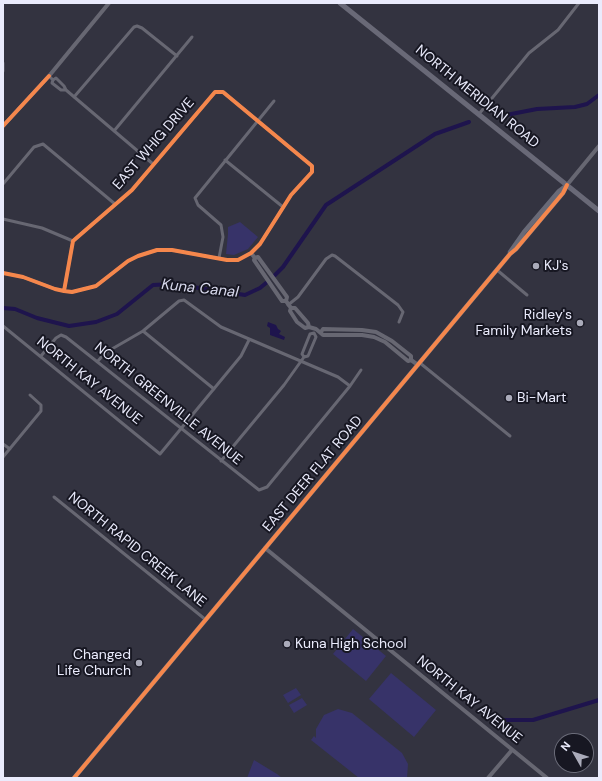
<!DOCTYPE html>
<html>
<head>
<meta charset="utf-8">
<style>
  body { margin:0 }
  #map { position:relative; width:602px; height:781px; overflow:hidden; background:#333340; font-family:"DM Sans",sans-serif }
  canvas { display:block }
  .frame { position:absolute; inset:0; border:4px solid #eaebfc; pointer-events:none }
  .north { position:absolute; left:554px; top:733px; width:40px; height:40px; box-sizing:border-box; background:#171722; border:1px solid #6b6c79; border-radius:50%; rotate:309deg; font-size:11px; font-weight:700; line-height:16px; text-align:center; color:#eaebfc }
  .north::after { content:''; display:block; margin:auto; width:14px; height:18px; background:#aaabba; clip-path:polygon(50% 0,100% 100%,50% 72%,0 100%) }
</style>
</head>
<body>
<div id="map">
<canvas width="602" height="781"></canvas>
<div class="frame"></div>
<div class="north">N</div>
</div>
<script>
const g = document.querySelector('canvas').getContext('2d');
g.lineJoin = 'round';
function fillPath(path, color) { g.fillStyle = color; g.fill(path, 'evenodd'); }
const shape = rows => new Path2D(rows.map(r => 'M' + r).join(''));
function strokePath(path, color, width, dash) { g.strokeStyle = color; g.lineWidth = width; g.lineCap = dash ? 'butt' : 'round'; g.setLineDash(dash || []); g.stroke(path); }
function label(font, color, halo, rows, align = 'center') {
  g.font = font + ' "DM Sans",sans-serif'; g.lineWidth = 4; g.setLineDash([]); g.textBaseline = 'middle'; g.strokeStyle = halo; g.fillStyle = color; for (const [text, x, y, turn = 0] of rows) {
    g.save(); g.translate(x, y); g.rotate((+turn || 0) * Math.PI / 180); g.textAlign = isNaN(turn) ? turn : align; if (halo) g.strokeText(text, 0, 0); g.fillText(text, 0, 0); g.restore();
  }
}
const green = shape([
  [240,222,258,237,248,249,234,255,226,254,228,234,228,227],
  [353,629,386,656,366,681,333,654],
  [391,673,436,710,414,737,369,699],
  [296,688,301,695,288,703,283,695],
  [302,698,307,705,294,713,289,705],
  [338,709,352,713,402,753,408,764,407,778,359,778,311,740,314,736,316,738,316,729,324,715],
  [254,760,277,774,282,778,247,778]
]);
const water = shape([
  [268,322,276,325,278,329,281,331,279,334,285,337,284,340,270,335,270,328,267,326]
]);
const canal = shape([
  [501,116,537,109,575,107,587,104,599,95],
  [275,275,283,267,326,205,435,134,469,122],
  [3,308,15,309,37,318,69,326,96,322,117,314,153,285,173,284,245,295,260,288,266,283],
  [498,720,533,720,599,700]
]);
const minor = shape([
  [3,63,3,71],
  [49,76,53,80,52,83,61,90,66,90,64,86,56,78,53,80],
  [66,90,153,164],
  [74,97,134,27,137,26,142,28,177,56],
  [479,114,529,53,558,30,579,3],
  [114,131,192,37],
  [225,160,283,207],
  [3,184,34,147,43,144,115,204],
  [3,219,42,228,73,241],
  [219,258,223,237,221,225,198,205,195,198,274,101],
  [497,270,527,295],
  [3,273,23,277,55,289,64,291,72,292,96,286,128,261,138,256,157,250,172,250,227,260,238,260,251,253,260,244,291,195,312,172,312,166,223,92,215,92,132,190,73,241,64,291],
  [288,305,298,297,326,259,332,255,335,256,398,305,403,312,399,322],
  [3,326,160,454,241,356,249,340],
  [143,331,214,389],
  [314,333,316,337,308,356,304,357,302,354,310,334,314,333],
  [41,356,56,338,61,335,66,337,259,490,267,487,350,386,361,370],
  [97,362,105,353,143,331,179,301,184,300,221,327,338,377,350,386],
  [420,363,510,436],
  [3,444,10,449],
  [3,457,41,411,41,405,30,395],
  [221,461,284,385,304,357],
  [54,497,206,620]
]);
const tertiary = shape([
  [3,126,49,76,109,3],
  [567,185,599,146],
  [251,253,255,258,254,260,282,301,286,301,291,308,295,308,308,323,309,327],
  [255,258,258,257,287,297,286,301],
  [291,308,290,311,297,322,305,328,309,327,316,329,323,335,362,335,374,337,385,342,408,361,411,360,418,365],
  [321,332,323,329,362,330,376,332,392,341,411,356,411,360],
  [265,548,547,778],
  [488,778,512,750]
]);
const secondary = shape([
  [510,252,524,232,559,191,567,185],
  [74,778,510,254,516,249,563,193,567,185]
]);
const primary = shape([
  [340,3,599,211]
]);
const cycleway = shape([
  [3,126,49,76],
  [3,273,23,277,55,289,64,291,72,292,96,286,128,261,138,256,157,250,172,250,227,260,238,260,251,253,260,244,291,195,312,172,312,166,223,92,215,92,132,190,73,241,64,291],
  [74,778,510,254,516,249,563,193,567,185]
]);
const markers = [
  [536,266,4,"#aaabba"],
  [580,323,4,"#aaabba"],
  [509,398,4,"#aaabba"],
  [287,644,4,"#aaabba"],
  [139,663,4,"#aaabba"]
];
const streetNames = [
  ["NORTH MERIDIAN ROAD",477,97,39],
  ["EAST WHIG DRIVE",154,144,-49],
  ["NORTH KAY AVENUE",89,381,39],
  ["NORTH GREENVILLE AVENUE",168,404,39],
  ["EAST DEER FLAT ROAD",313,474,-50],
  ["NORTH RAPID CREEK LANE",137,550,39],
  ["NORTH KAY AVENUE",469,700,39]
];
const poiNames = [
  ["KJ's",544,266],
  ["Ridley's",572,315,"right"],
  ["Family Markets",572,331,"right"],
  ["Bi-Mart",517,398],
  ["Kuna High School",295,644],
  ["Changed",131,655,"right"],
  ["Life Church",131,671,"right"]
];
const waterNames = [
  ["Kuna Canal",200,289,6]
];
fillPath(green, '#373369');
fillPath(water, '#1e144d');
strokePath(canal, '#1e144d', 4);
strokePath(minor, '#676772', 3);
strokePath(tertiary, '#676772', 4);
strokePath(secondary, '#696a77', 4.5);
strokePath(primary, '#696977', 5);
strokePath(cycleway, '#f5874c', 4);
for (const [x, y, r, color] of markers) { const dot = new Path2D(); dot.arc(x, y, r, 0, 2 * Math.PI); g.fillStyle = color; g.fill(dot); strokePath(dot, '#171722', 1.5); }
label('14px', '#eaebfc', '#171722', streetNames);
label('14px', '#eaebfc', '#171722', poiNames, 'left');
label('italic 15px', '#d9daee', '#171722', waterNames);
</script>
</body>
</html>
